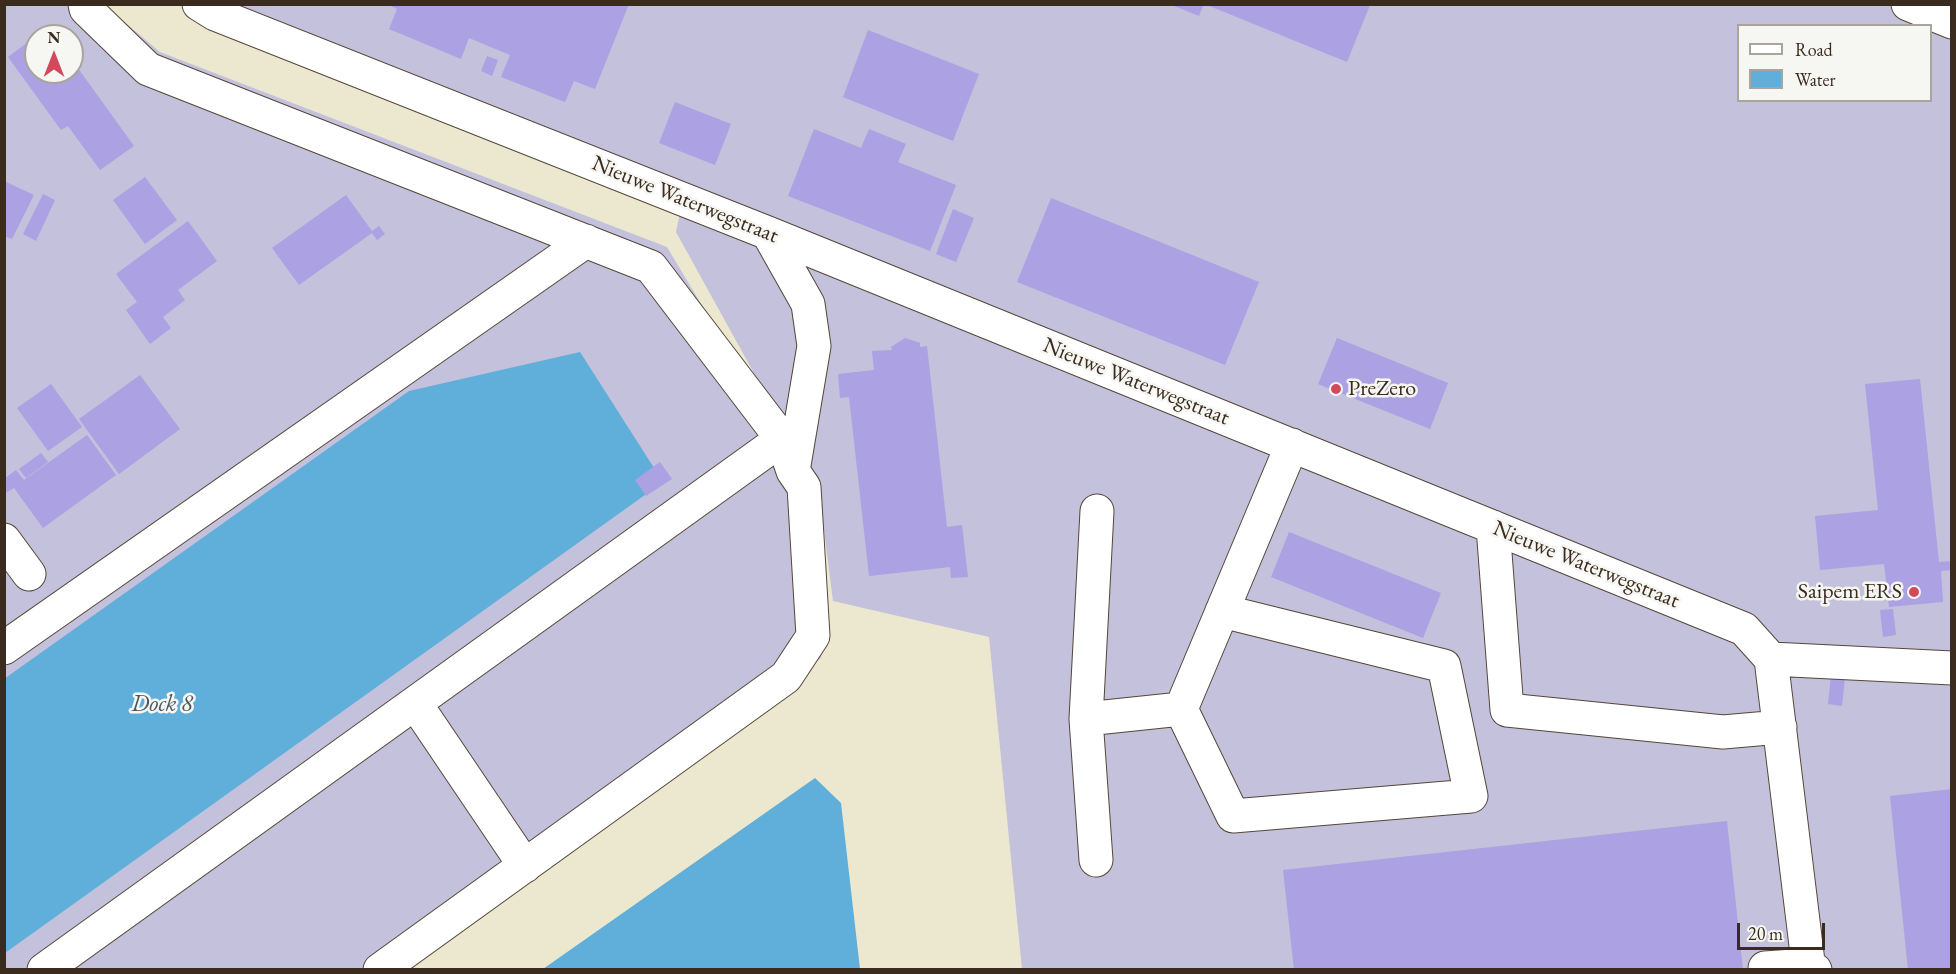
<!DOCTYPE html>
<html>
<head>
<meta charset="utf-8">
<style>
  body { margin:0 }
  #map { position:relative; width:1956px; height:974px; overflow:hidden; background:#ece8cf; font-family:"EB Garamond",serif }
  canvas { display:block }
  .frame { position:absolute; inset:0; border:6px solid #3b2a1e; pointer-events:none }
  .legend { position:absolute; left:1737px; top:24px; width:195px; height:78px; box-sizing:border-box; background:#f6f6f2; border:2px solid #aba49d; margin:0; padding:8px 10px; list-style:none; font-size:18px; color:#3b2a1e }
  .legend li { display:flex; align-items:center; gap:12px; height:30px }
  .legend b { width:30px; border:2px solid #aba49d }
  .north { position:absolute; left:24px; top:24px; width:60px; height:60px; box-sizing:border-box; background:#f6f6f2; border:2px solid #aba49d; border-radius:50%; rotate:0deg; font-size:16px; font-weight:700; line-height:24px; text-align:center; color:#3b2a1e }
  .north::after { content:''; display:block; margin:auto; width:21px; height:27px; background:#d1495b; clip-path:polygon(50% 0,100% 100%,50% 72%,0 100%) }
  .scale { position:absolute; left:1737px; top:923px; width:88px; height:27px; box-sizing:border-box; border:3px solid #3b2a1e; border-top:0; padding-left:8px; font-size:18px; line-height:21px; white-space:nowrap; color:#3b2a1e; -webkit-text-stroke:4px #f6f6f2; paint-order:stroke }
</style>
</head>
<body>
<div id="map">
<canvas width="1956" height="974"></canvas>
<div class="frame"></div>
<ul class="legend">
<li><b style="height:8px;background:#fff"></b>Road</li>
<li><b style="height:16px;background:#5fafda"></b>Water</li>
</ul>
<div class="north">N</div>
<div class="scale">20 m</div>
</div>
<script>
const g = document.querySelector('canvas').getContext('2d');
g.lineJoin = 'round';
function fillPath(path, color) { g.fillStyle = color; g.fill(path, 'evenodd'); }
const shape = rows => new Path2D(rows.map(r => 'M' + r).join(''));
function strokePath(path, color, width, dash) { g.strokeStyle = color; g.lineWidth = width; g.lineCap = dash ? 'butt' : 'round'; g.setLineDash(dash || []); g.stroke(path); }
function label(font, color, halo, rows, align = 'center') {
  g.font = font + ' "EB Garamond",serif'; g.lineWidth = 5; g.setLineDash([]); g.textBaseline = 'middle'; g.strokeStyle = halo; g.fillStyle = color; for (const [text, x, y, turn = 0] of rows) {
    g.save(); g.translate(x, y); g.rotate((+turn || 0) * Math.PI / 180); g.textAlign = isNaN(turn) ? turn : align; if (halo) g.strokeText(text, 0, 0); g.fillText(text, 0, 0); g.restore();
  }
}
const industrial = shape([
  [5,5,104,5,160,52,667,247,815,494,828,601,821,658,378,969,5,970],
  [36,36,72,36,72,72,36,72],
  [201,5,1951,5,1951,969,1022,969,989,637,833,601,819,491,676,232,685,189],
  [1738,26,1930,26,1930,100,1738,100]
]);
const water = shape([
  [580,352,663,482,5,953,4,679,409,391],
  [815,778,841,803,860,969,543,969]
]);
const building = shape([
  [387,4,629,4,595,89,574,81,565,102,501,77,510,55,469,38,461,59,389,29,397,9],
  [1174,4,1200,4,1203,6,1199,16,1174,6],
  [1207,5,1370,5,1347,62],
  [48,28,54,36,36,36],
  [868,30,979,74,953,141,843,97],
  [36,36,36,72,72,72,72,60,134,146,100,170,68,126,61,130,8,57],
  [487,56,498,60,492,76,481,71],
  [675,102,731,124,715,165,659,143],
  [814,129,861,148,869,129,906,144,898,162,956,185,930,251,788,196],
  [145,177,177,220,145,244,113,200],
  [4,181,34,195,12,239,4,236],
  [43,194,55,200,36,241,23,234],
  [346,195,372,231,379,226,385,234,377,240,372,233,299,285,272,248],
  [1051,198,1259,282,1225,365,1017,282],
  [953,209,974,218,956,262,936,254],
  [188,221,217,261,178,290,185,300,163,317,171,328,150,344,126,310,137,302,116,274],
  [905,338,920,343,920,347,927,346,947,527,962,525,968,577,951,578,950,567,869,576,849,397,840,398,838,374,874,370,872,351,892,350,891,347],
  [1337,338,1448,383,1430,429,1318,384],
  [140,375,180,429,119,474,79,419],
  [1920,379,1939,562,1952,561,1952,570,1941,571,1943,602,1889,607,1884,564,1820,570,1815,516,1878,510,1865,384],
  [51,384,82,427,48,451,17,408],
  [87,435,116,475,43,528,14,488,4,494,4,479,16,470,24,480],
  [41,453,48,462,26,478,19,469],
  [660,462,672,479,646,496,635,480],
  [1289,532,1441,593,1423,638,1271,577],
  [1893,609,1896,635,1883,637,1880,610],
  [1831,676,1845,678,1842,706,1828,704],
  [1952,789,1952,970,1908,970,1890,796],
  [1727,821,1743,970,1294,970,1283,870]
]);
const minor = shape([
  [85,4,86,9,148,69,651,267,782,439,793,471,804,487,813,636,786,677,380,970],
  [199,4,215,14,768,233,1744,629,1771,659,1809,970],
  [1908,4,1952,22],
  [768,233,808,304,814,346,793,471],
  [1493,527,1507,710,1723,732,1780,727],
  [4,540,29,574],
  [4,648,586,241],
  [1771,659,1952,668],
  [415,703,525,866],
  [1181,709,1233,816,1471,796,1444,666,1222,611],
  [1086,719,1181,709,1292,445],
  [1096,860,1086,719,1097,511],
  [1765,968,1808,965,1815,970],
  [44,970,782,439]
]);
const markers = [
  [1336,389,6,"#d1495b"],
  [1914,592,6,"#d1495b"]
];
const streetNames = [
  ["Nieuwe Waterwegstraat",685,200,22],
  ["Nieuwe Waterwegstraat",1136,382,22],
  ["Nieuwe Waterwegstraat",1586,565,22]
];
const poiNames = [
  ["PreZero",1348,389],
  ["Saipem ERS",1902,592,"right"]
];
const waterNames = [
  ["Dock 8",162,704]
];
fillPath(industrial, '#c3c1dc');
fillPath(water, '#5fafda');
fillPath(building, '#aca1e2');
strokePath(minor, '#564639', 35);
strokePath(minor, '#fff', 33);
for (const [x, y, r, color] of markers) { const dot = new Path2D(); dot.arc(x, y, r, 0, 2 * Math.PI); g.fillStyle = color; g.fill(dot); strokePath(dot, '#f6f6f2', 2); }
label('22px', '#3b2a1e', '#f6f6f2', streetNames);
label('22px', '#3b2a1e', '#f6f6f2', poiNames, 'left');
label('italic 24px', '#485960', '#f6f6f2', waterNames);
</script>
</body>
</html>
